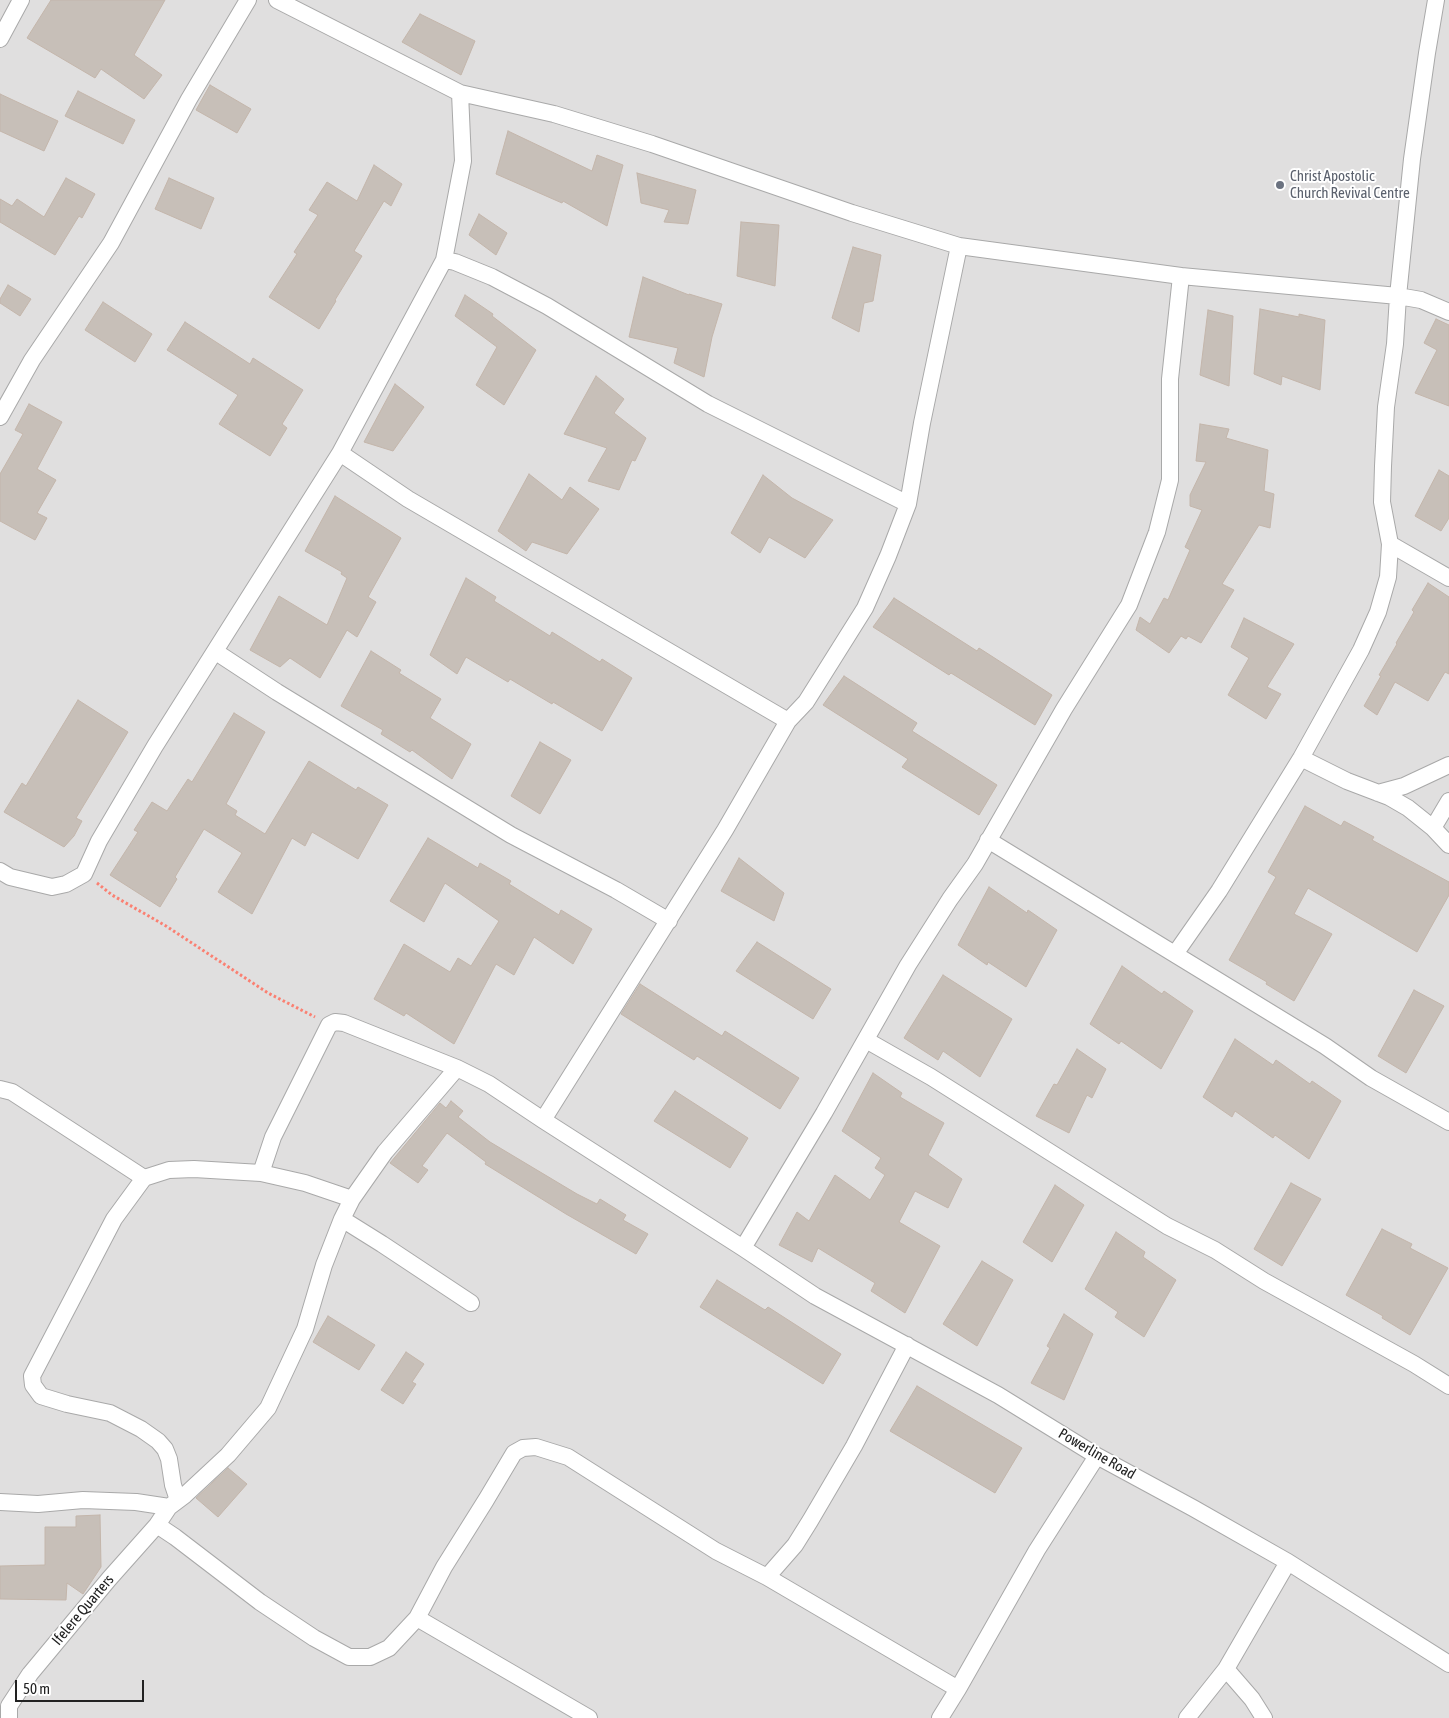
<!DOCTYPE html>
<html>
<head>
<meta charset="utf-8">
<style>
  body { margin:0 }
  #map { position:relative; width:1449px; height:1718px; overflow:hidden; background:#f2efe9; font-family:"Asap Condensed",sans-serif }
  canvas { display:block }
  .scale { position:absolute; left:15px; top:1680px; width:129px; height:22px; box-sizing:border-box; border:2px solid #222; border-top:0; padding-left:6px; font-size:15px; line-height:18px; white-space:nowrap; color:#222; -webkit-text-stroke:4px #fff; paint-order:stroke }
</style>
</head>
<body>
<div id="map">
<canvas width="1449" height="1718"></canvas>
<div class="scale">50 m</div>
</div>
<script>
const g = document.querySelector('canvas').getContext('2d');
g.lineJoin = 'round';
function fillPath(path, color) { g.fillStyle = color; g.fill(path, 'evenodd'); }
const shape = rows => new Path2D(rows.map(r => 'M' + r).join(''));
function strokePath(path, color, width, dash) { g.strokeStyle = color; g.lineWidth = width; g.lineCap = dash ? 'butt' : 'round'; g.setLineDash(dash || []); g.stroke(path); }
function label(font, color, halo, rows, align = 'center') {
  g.font = font + ' "Asap Condensed",sans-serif'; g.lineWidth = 4; g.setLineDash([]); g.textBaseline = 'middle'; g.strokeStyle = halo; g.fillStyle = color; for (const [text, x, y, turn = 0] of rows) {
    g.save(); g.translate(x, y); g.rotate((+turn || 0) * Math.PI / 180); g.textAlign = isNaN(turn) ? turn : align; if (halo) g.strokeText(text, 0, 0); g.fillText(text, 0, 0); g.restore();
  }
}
const residential = shape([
  [0,0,1449,0,1449,1718,0,1718]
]);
const building = shape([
  [51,0,165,0,134,55,162,75,144,99,101,69,95,78,27,38,51,0],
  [420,14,475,41,461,75,402,42,420,14],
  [210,85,251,109,237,133,196,110,210,85],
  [78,91,135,120,123,144,65,116,78,91],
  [0,94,58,121,44,151,0,131,0,94],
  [508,131,592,171,597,155,623,165,607,226,563,201,562,203,496,174,508,131],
  [374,165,402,184,391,206,384,201,354,251,362,256,335,300,336,301,319,329,269,297,297,254,294,252,318,215,309,210,327,182,357,201,374,165],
  [637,173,696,190,688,224,664,222,669,210,641,203,637,173],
  [66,178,95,194,82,218,79,216,55,255,0,222,0,199,12,206,17,199,44,217,66,178],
  [169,178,214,198,201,229,155,209,169,178],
  [479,214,507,233,496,255,469,235,479,214],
  [741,222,779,225,775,286,737,276,741,222],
  [853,247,881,255,873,301,864,303,859,332,832,318,853,247],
  [643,277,689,295,689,294,722,304,712,337,704,377,674,363,678,348,629,337,643,277],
  [8,285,31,299,20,316,0,303,0,299,8,285],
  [465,295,493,314,492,316,536,350,504,405,476,385,497,347,455,316,465,295],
  [103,302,152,334,135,362,85,330,103,302],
  [1260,309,1299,317,1299,314,1325,320,1320,390,1282,376,1281,385,1254,374,1260,309],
  [1208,310,1233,316,1229,386,1200,375,1208,310],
  [1436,319,1449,325,1449,406,1415,393,1437,350,1424,343,1436,319],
  [185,322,250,364,253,358,303,390,282,424,287,428,270,456,219,424,238,395,167,350,185,322],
  [596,376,624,399,614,413,646,438,635,461,632,460,619,490,588,481,607,448,564,434,596,376],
  [395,384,424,407,393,451,364,442,395,384],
  [29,404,62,422,37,469,56,480,37,513,47,518,35,540,0,521,0,474,23,434,15,430,29,404],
  [1200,424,1229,429,1226,438,1268,450,1264,491,1274,494,1270,528,1259,525,1222,584,1234,590,1201,643,1188,636,1186,639,1181,636,1169,653,1136,630,1140,617,1150,624,1164,598,1168,600,1190,550,1185,547,1202,510,1190,506,1190,495,1206,462,1196,461,1200,424],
  [1439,470,1449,476,1449,518,1441,531,1415,516,1439,470],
  [529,474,562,500,570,487,599,509,567,554,532,542,526,551,498,531,529,474],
  [763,475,792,498,833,520,805,558,769,537,760,553,731,533,763,475],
  [335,496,401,538,368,597,376,602,357,637,347,630,320,678,290,658,280,667,250,650,279,596,327,625,347,578,341,574,342,572,305,551,335,496],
  [466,578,496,597,494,601,550,636,552,632,600,662,602,659,632,678,602,731,553,702,552,704,510,679,508,682,466,657,457,674,430,655,466,578],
  [1428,583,1449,597,1449,674,1445,672,1428,701,1395,682,1377,715,1364,706,1381,676,1379,675,1397,644,1396,643,1414,612,1412,610,1428,583],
  [894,598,977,651,979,648,1052,695,1035,725,951,673,949,675,873,627,894,598],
  [1244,618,1294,644,1267,687,1281,694,1266,719,1228,695,1249,658,1231,647,1244,618],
  [371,651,401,670,399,673,441,699,430,718,471,744,452,779,412,750,410,752,381,734,383,730,341,706,371,651],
  [844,676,917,723,912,731,997,785,979,815,902,767,908,759,823,705,844,676],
  [78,700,128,732,76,818,82,821,74,836,64,847,4,812,22,783,26,786,78,700],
  [234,713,265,732,226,804,237,811,235,815,265,834,309,761,356,790,358,787,388,805,358,859,312,832,305,846,292,838,252,914,218,892,242,853,204,829,175,877,177,879,160,907,110,875,138,832,134,830,152,802,167,811,188,779,192,782,234,713],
  [540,742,571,760,540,814,511,796,540,742],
  [1305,806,1341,826,1344,821,1374,837,1372,840,1449,882,1449,895,1417,952,1308,888,1294,914,1332,934,1294,1001,1266,984,1267,982,1229,960,1276,877,1268,872,1305,806],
  [428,838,478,868,480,863,511,881,509,884,559,915,561,910,592,929,573,964,534,937,514,975,496,964,454,1044,406,1013,404,1016,374,999,404,944,450,972,458,958,471,966,499,921,445,883,424,922,390,901,428,838],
  [739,858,784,893,774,921,721,891,739,858],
  [989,887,1027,913,1028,910,1057,930,1026,987,988,962,987,965,958,945,989,887],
  [757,942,831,989,813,1019,736,971,757,942],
  [1122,966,1162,994,1164,991,1193,1011,1161,1069,1121,1041,1119,1044,1090,1024,1122,966],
  [943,975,1012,1019,980,1077,943,1051,938,1060,904,1038,943,975],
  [640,984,722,1036,725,1031,799,1078,780,1109,697,1056,694,1060,621,1014,640,984],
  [1414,990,1444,1006,1406,1073,1378,1056,1414,990],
  [1235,1039,1273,1065,1276,1060,1310,1084,1312,1081,1341,1101,1309,1159,1275,1135,1273,1138,1235,1111,1232,1117,1203,1097,1235,1039],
  [1077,1049,1106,1069,1092,1098,1087,1095,1069,1133,1036,1116,1054,1084,1057,1085,1077,1049],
  [873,1073,902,1093,900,1097,944,1123,928,1155,962,1179,948,1208,915,1191,899,1222,940,1246,905,1313,871,1291,875,1283,818,1248,812,1262,779,1245,797,1212,809,1221,835,1175,870,1200,885,1175,875,1168,881,1158,842,1131,873,1073],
  [675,1091,748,1138,730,1168,654,1121,675,1091],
  [451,1101,463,1111,458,1117,490,1142,577,1194,597,1204,600,1199,626,1215,623,1220,648,1234,636,1254,566,1214,485,1164,486,1162,447,1133,422,1166,428,1170,418,1183,390,1163,440,1103,446,1108,451,1101],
  [1291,1183,1321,1199,1282,1266,1254,1249,1291,1183],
  [1055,1185,1084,1205,1052,1262,1023,1242,1055,1185],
  [1382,1229,1412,1244,1410,1248,1448,1268,1410,1335,1382,1318,1383,1316,1346,1295,1382,1229],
  [1116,1232,1145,1252,1143,1257,1176,1280,1144,1337,1115,1317,1118,1312,1085,1289,1116,1232],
  [982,1261,1013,1280,977,1346,943,1324,982,1261],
  [717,1280,765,1310,768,1307,841,1354,823,1384,700,1307,717,1280],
  [1064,1314,1093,1334,1064,1400,1031,1383,1050,1348,1047,1346,1064,1314],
  [328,1316,375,1345,359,1370,313,1342,328,1316],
  [406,1352,424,1364,412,1382,416,1384,403,1404,381,1390,406,1352],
  [917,1386,1022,1448,995,1493,890,1431,917,1386],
  [228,1468,247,1484,218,1517,196,1498,228,1468],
  [100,1515,101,1567,83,1594,67,1583,66,1600,0,1599,0,1566,45,1565,45,1527,76,1527,76,1516,100,1515]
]);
const path = shape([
  [97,883,112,895,166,926,268,993,315,1017]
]);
const street = shape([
  [277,0,460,93,554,114,652,144,852,213,959,246],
  [1436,0,1427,53,1412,159,1398,296,1421,300,1449,312],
  [0,39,21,0],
  [444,260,455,262,492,277,547,306,708,404,908,504],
  [0,417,32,360,111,243,189,99,248,0],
  [340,453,408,499,788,721],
  [1390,544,1449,578],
  [216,652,277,692,511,835,616,890,669,921],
  [1301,758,1347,781,1389,797,1408,808,1433,828,1449,845],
  [1378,793,1404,786,1449,765],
  [1433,828,1449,801],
  [988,840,1325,1046,1371,1078,1449,1122],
  [0,871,10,877,52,887,66,884,84,874,99,841,155,746,340,453,444,260,463,161,460,93],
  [1175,954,1219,891,1301,758,1361,650,1378,612,1388,577,1390,544,1382,502,1383,466,1386,407,1395,344,1398,296,1181,276],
  [866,1040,931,1077,1167,1226,1215,1250,1264,1281,1414,1364,1449,1386],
  [0,1089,12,1092,144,1178],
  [543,1120,725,830,788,721,806,702,865,608,888,556,908,504,922,423,959,246,1181,276,1170,379,1170,480,1157,532,1129,605,1064,709,975,864,950,899,908,965,824,1113,743,1248],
  [261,1173,273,1137,329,1025,335,1022,344,1023,457,1068,489,1084,543,1120,743,1248,815,1296,998,1395,1097,1456,1193,1508,1288,1562,1449,1664],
  [342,1219,382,1244,471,1303],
  [178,1500,173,1485,169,1459,165,1449,158,1441,141,1429,110,1413,67,1404,41,1396,33,1385,32,1376,114,1219,144,1178,169,1170,194,1169,261,1173,305,1183,352,1199],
  [0,1502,38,1504,83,1500,136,1502,169,1507],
  [157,1525,175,1537,260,1602,314,1638,349,1657,370,1657,389,1648,417,1618,444,1567,486,1500,514,1453,523,1448,536,1447,568,1457,716,1551,767,1577,958,1689],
  [767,1577,795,1545,810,1521,854,1446,907,1345],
  [417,1618,589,1718],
  [1226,1669,1252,1699,1264,1718],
  [9,1718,9,1706,30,1674,109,1579,157,1525,169,1507,185,1495,228,1455,268,1408,305,1329,324,1265,342,1219,352,1199,385,1152,457,1068],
  [940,1718,958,1689,1037,1550,1097,1456],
  [1187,1718,1226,1669,1288,1562]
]);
const markers = [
  [1280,185,5,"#6b7280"]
];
const worshipNames = [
  ["Christ Apostolic",1290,176],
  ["Church Revival Centre",1290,193]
];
const streetNames = [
  ["Powerline Road",1097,1454,30],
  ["Ifelere Quarters",83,1610,-50]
];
fillPath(residential, '#e0dfdf');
fillPath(building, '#c7bfb8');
strokePath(building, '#c4b6ab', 1);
strokePath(street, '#a9a9a9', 18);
strokePath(path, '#fa8072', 3, [2.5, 2.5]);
strokePath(street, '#fff', 16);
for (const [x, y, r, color] of markers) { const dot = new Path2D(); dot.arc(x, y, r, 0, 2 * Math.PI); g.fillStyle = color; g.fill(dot); strokePath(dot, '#fff', 2); }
label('15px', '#5b616d', '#fff', worshipNames, 'left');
label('15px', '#222', '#fff', streetNames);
</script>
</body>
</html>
